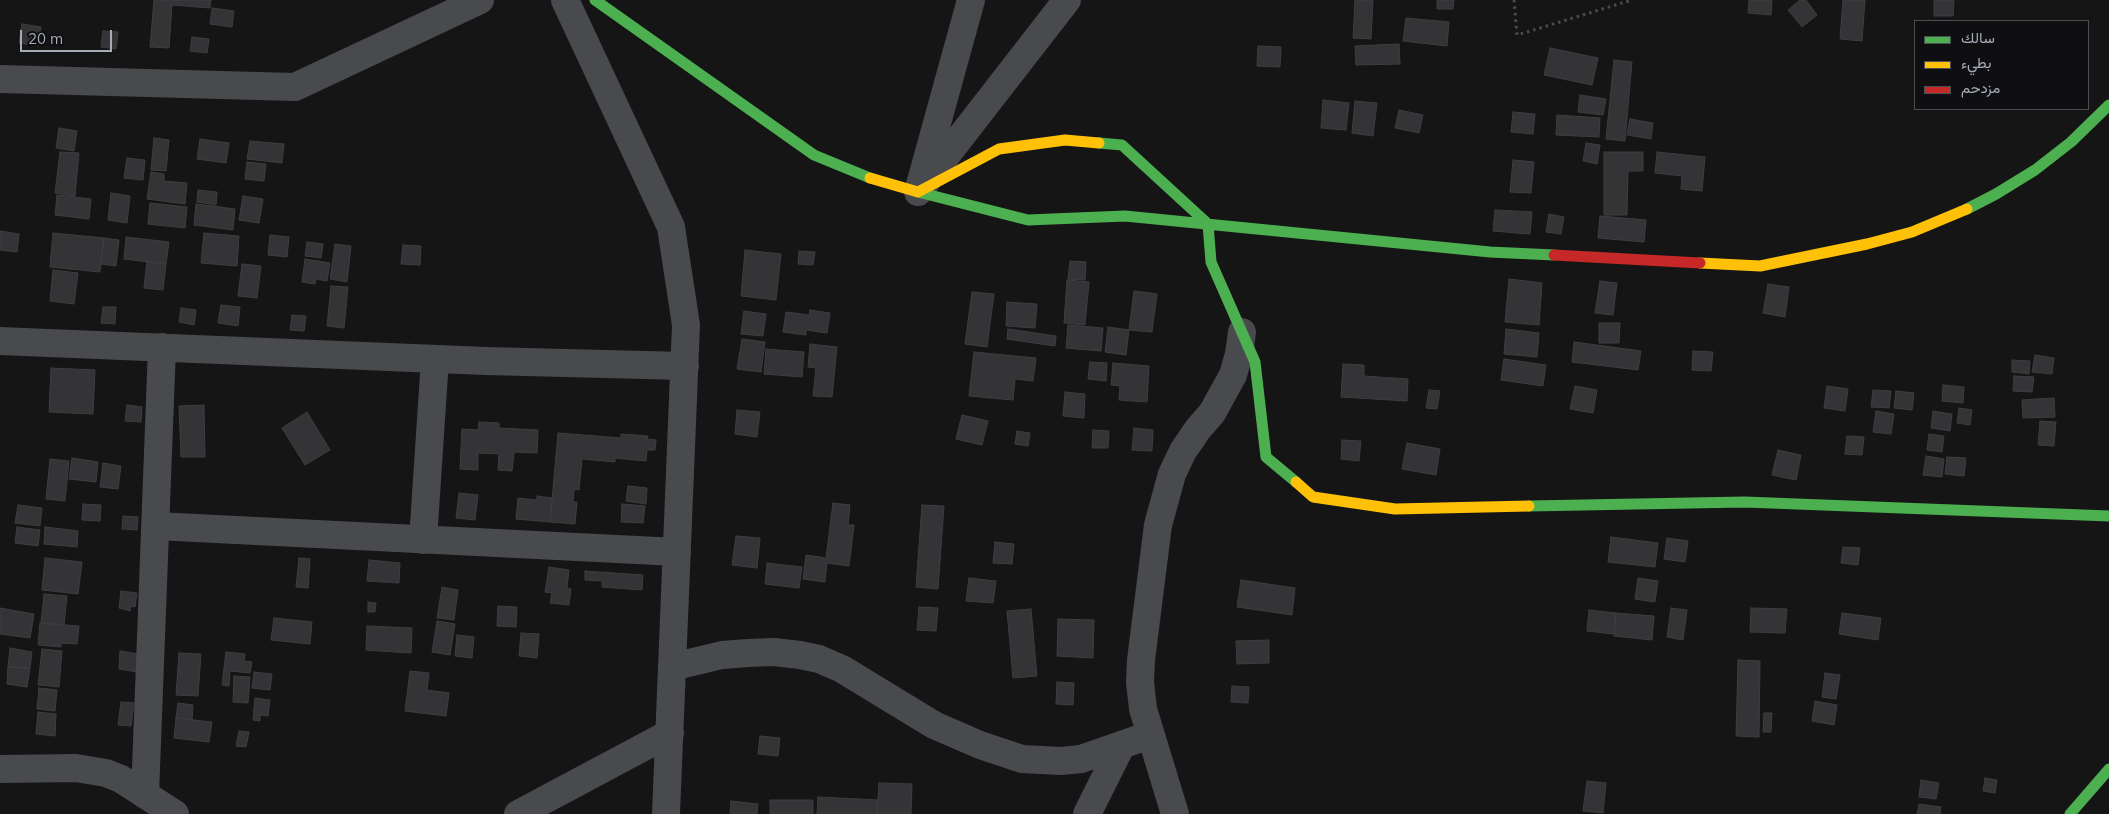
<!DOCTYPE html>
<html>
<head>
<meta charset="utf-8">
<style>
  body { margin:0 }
  #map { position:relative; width:2109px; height:814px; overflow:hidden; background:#151515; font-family:Mulish,Vazirmatn,sans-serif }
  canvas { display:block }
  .legend { position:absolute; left:1914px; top:20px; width:175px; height:90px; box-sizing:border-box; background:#0f0f11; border:1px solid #4b4e53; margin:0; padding:6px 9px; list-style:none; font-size:15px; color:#a5acb6 }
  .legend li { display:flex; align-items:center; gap:10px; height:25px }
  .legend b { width:25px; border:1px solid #4b4e53 }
  .scale { position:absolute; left:20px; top:30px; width:92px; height:22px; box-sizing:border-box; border:2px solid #a5acb6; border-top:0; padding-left:6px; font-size:15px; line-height:18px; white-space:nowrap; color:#a5acb6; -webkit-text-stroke:4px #0f0f11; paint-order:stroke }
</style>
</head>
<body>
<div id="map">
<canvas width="2109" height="814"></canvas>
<ul class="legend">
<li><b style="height:6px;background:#4caf50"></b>سالك</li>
<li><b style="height:6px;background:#ffc107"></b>بطيء</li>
<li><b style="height:6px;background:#c62828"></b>مزدحم</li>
</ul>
<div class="scale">20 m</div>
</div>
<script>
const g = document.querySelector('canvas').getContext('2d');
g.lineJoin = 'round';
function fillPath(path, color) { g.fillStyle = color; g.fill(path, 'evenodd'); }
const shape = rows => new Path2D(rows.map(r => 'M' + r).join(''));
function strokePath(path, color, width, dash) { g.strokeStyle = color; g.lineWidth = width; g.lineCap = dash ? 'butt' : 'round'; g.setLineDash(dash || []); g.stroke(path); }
const building = shape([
  [154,0,211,0,210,8,172,5,169,48,150,47,154,0],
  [1355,0,1373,0,1371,39,1353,38,1355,0],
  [1437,0,1454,0,1453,9,1437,9,1437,0],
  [1749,0,1772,0,1771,15,1748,13,1749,0],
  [1800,0,1806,0,1817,15,1802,27,1788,10,1800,0],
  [1843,0,1865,0,1862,41,1840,39,1843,0],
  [1934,0,1954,0,1953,16,1934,16,1934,0],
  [212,8,234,11,232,27,210,24,212,8],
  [1406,18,1449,22,1447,46,1403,41,1406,18],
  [22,24,41,27,38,46,19,43,22,24],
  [103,31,118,32,116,49,101,47,103,31],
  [192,37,209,39,207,53,190,51,192,37],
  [1399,44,1400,64,1356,65,1355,46,1399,44],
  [1258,46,1281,47,1280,67,1257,66,1258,46],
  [1550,48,1598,58,1592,85,1544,75,1550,48],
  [1614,60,1632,62,1625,141,1606,139,1614,60],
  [1580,95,1606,99,1603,115,1578,112,1580,95],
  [1323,100,1349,103,1346,130,1321,128,1323,100],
  [1355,101,1377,103,1373,136,1352,133,1355,101],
  [1399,110,1423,115,1419,133,1395,128,1399,110],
  [1513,112,1535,114,1533,134,1511,132,1513,112],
  [1557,115,1600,118,1599,137,1556,135,1557,115],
  [1630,119,1653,123,1651,139,1627,135,1630,119],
  [59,128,77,131,74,151,56,148,59,128],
  [154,138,169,140,166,171,151,170,154,138],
  [200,139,229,143,226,163,197,159,200,139],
  [250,141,284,144,282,163,247,159,250,141],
  [1586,143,1600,145,1597,164,1583,161,1586,143],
  [60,152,79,153,75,196,55,193,60,152],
  [1604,152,1643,152,1643,171,1628,171,1627,215,1604,215,1604,152],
  [1657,152,1705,157,1702,191,1681,189,1682,176,1655,173,1657,152],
  [127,158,145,160,143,180,124,178,127,158],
  [1513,160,1534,162,1531,193,1510,192,1513,160],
  [247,162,266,164,264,181,245,179,247,162],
  [151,172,164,174,164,181,187,183,185,204,147,199,151,172],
  [198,190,217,192,216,205,197,202,198,190],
  [111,193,130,196,127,223,108,220,111,193],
  [57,195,91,199,89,219,55,215,57,195],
  [243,196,263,199,259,223,239,220,243,196],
  [150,203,187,207,185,228,148,224,150,203],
  [196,204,235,209,233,230,194,225,196,204],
  [1495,210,1532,212,1530,234,1493,231,1495,210],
  [1549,214,1564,217,1561,234,1546,232,1549,214],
  [1600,216,1646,220,1644,242,1598,238,1600,216],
  [0,231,19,234,17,252,0,250,0,231],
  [53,233,104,238,100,272,50,267,53,233],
  [204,233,239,236,237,266,201,263,204,233],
  [270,235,289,237,287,257,268,255,270,235],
  [126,237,169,242,166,264,124,259,126,237],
  [104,238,119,240,116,266,101,264,104,238],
  [307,242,323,244,321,258,305,256,307,242],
  [335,244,351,246,347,282,330,279,335,244],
  [403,245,421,246,420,265,401,264,403,245],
  [745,250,781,254,776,300,741,296,745,250],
  [799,251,815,252,813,265,798,264,799,251],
  [305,259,330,263,327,281,316,279,315,284,302,282,305,259],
  [147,261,166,264,163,290,144,288,147,261],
  [1070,261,1086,262,1085,280,1068,279,1070,261],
  [242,264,261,266,257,298,238,296,242,264],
  [53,270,78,273,74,304,50,301,53,270],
  [1509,279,1542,283,1539,325,1505,322,1509,279],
  [1067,280,1089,282,1085,325,1064,323,1067,280],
  [1600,281,1617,283,1613,315,1595,313,1600,281],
  [1768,284,1789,287,1785,317,1763,313,1768,284],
  [331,286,348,287,344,328,327,326,331,286],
  [1134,291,1157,294,1152,332,1129,330,1134,291],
  [972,292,994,294,987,347,965,344,972,292],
  [1007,302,1037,304,1035,328,1006,326,1007,302],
  [221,305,240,307,238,326,218,323,221,305],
  [103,307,116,307,115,324,101,323,103,307],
  [181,308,196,310,194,325,179,322,181,308],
  [810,310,830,313,827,333,806,330,806,335,783,332,786,312,809,315,810,310],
  [744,311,766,314,763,336,741,334,744,311],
  [292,315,306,316,304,331,290,330,292,315],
  [1599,323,1620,323,1619,343,1599,343,1599,323],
  [1068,325,1103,328,1101,351,1066,348,1068,325],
  [1108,327,1129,330,1126,355,1105,352,1108,327],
  [1008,329,1056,336,1055,346,1007,339,1008,329],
  [1506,329,1539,333,1537,357,1504,354,1506,329],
  [742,339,765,342,761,372,737,369,742,339],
  [1574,342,1641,351,1638,370,1572,362,1574,342],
  [810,344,837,347,832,397,813,396,816,368,808,367,810,344],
  [766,349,804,352,802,377,764,374,766,349],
  [1693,351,1713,352,1711,371,1692,370,1693,351],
  [974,352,1036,358,1033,381,1015,379,1013,400,969,396,974,352],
  [2035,355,2054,358,2052,374,2032,372,2035,355],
  [1504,359,1546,365,1543,386,1501,380,1504,359],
  [2012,360,2030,361,2029,374,2012,372,2012,360],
  [1090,362,1107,363,1106,381,1088,379,1090,362],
  [1113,363,1149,366,1147,402,1119,400,1120,386,1111,385,1113,363],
  [1343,364,1364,365,1364,376,1408,379,1407,401,1341,397,1343,364],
  [51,368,95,370,93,414,49,412,51,368],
  [2014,376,2034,377,2032,392,2013,391,2014,376],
  [1943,385,1964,387,1963,403,1942,401,1943,385],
  [1575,386,1597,390,1593,413,1570,409,1575,386],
  [1827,386,1848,389,1845,411,1824,408,1827,386],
  [1429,390,1440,391,1437,409,1426,408,1429,390],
  [1873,390,1891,391,1889,408,1871,407,1873,390],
  [1896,391,1914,393,1912,410,1894,408,1896,391],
  [1065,392,1085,394,1084,418,1063,416,1065,392],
  [2054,398,2055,417,2023,418,2022,400,2054,398],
  [127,405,142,407,141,422,125,421,127,405],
  [204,405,205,457,181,457,179,406,204,405],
  [1959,408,1972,410,1970,425,1957,423,1959,408],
  [737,410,760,412,757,437,735,434,737,410],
  [1876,411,1894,414,1891,434,1873,432,1876,411],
  [1933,411,1952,414,1950,431,1931,428,1933,411],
  [307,412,330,450,305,465,282,428,307,412],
  [962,415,988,421,982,445,956,439,962,415],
  [2040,421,2056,422,2054,446,2038,445,2040,421],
  [479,422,499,423,499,428,538,430,537,453,514,452,512,471,498,470,499,454,478,453,478,470,460,469,462,429,478,430,479,422],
  [1134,428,1153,430,1152,451,1132,450,1134,428],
  [1093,430,1109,431,1108,448,1092,448,1093,430],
  [1017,431,1030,433,1028,446,1015,444,1017,431],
  [558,433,621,438,621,434,648,436,647,439,656,440,655,450,647,450,646,461,615,458,615,462,582,459,579,490,574,489,573,502,577,502,575,524,550,522,558,433],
  [1929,434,1944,436,1942,452,1927,450,1929,434],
  [1847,436,1864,437,1862,455,1845,454,1847,436],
  [1342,440,1361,441,1359,461,1341,459,1342,440],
  [1407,443,1440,449,1436,475,1402,469,1407,443],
  [1778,450,1801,455,1796,480,1772,475,1778,450],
  [1926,456,1944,459,1942,477,1923,475,1926,456],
  [1947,457,1966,458,1964,476,1945,474,1947,457],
  [72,458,98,462,96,482,69,479,72,458],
  [50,459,69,461,65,501,46,499,50,459],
  [103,463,121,466,118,489,100,487,103,463],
  [628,486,647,488,646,504,626,501,628,486],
  [459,493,478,495,475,520,456,518,459,493],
  [537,496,552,498,550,522,516,519,518,498,537,500,537,496],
  [833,503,850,505,848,525,854,525,849,566,827,563,825,582,803,579,806,555,826,558,833,503],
  [83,504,101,505,100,521,82,520,83,504],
  [622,504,645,506,643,523,621,522,622,504],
  [18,505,42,508,40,526,15,523,18,505],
  [922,505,944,506,938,589,916,587,922,505],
  [123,516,138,517,137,530,122,529,123,516],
  [17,527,40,530,38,546,15,543,17,527],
  [45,527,78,531,77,547,44,544,45,527],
  [736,536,760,538,757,568,732,565,736,536],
  [1611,537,1658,543,1655,567,1608,562,1611,537],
  [1667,538,1688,541,1685,562,1664,559,1667,538],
  [995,542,1014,544,1012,564,993,563,995,542],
  [1843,547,1860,548,1858,565,1841,563,1843,547],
  [45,558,82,562,78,594,42,590,45,558],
  [299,558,310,559,308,588,296,587,299,558],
  [369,560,400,563,399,583,367,581,369,560],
  [767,563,802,567,799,588,765,584,767,563],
  [549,567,569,570,567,588,571,589,569,605,550,603,552,593,545,592,549,567],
  [585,571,643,575,642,590,602,587,602,581,585,580,585,571],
  [969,578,996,581,993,603,966,601,969,578],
  [1638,578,1658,581,1655,602,1635,599,1638,578],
  [1241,580,1295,588,1292,615,1237,607,1241,580],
  [442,587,458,590,454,620,437,618,442,587],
  [121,591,137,593,135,607,131,606,130,611,119,608,121,591],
  [44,594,67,596,64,625,41,623,44,594],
  [368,602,376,603,375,612,368,612,368,602],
  [498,606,517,607,516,627,497,626,498,606],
  [919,607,938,608,936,631,917,630,919,607],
  [0,608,34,614,30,638,0,634,0,608],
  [1671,608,1687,610,1683,640,1667,637,1671,608],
  [1751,608,1787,609,1785,633,1750,632,1751,608],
  [1031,609,1037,676,1013,678,1007,611,1031,609],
  [1589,610,1616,613,1614,634,1587,631,1589,610],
  [1616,613,1654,616,1652,640,1614,636,1616,613],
  [1842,613,1881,618,1878,640,1839,634,1842,613],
  [274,618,312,622,310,644,271,640,274,618],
  [1058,619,1094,620,1093,658,1057,656,1058,619],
  [437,621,455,624,450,655,432,652,437,621],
  [40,623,79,626,77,644,61,643,61,647,38,645,40,623],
  [367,626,412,628,411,653,366,650,367,626],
  [521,633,539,634,537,658,519,656,521,633],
  [457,635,474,637,472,658,455,656,457,635],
  [1269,640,1269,663,1237,664,1236,641,1269,640],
  [10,648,32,652,30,668,8,667,10,648],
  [42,649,62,651,59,687,38,685,42,649],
  [120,651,139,654,137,672,119,669,120,651],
  [226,652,245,654,244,661,252,662,250,673,230,671,229,686,222,685,226,652],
  [179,653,201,654,198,696,176,695,179,653],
  [1738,660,1760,661,1759,737,1736,736,1738,660],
  [8,667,30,668,27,687,7,684,8,667],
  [410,671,429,673,427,690,449,693,446,716,405,711,410,671],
  [254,672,272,674,270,690,252,688,254,672],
  [1825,673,1840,675,1836,699,1822,697,1825,673],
  [234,676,250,677,248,703,233,702,234,676],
  [1057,682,1074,683,1073,705,1056,704,1057,682],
  [1232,686,1249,687,1248,703,1231,702,1232,686],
  [39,688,57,690,55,711,37,709,39,688],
  [255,698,270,700,268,716,260,715,260,721,253,720,255,698],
  [1815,701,1837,705,1834,725,1812,721,1815,701],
  [121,702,134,703,131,726,118,725,121,702],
  [178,703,193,705,192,720,176,718,178,703],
  [38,712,56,714,55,736,36,734,38,712],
  [1764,713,1772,713,1771,732,1763,732,1764,713],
  [176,718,212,722,209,742,174,738,176,718],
  [239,731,249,732,246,747,236,746,239,731],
  [760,736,780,738,778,756,758,754,760,736],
  [1985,778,1997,780,1995,793,1983,791,1985,778],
  [1921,780,1939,783,1936,799,1919,797,1921,780],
  [1587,781,1606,783,1603,813,1583,811,1587,781],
  [879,783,912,784,911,814,877,814,879,783],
  [818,797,878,800,877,814,817,814,818,797],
  [770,800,813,800,813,814,770,814,770,800],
  [731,801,758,804,757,814,730,814,731,801],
  [1919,804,1941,807,1940,814,1917,814,1919,804]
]);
const path = shape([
  [1514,0,1517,35,1632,0]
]);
const street = shape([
  [565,0,671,227,686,325,666,814],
  [971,0,918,192,1067,0],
  [0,79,295,87,480,0],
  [0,341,486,361,685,366],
  [156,526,677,552],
  [423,540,435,359],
  [672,667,722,655,748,653,774,652,800,655,819,659,842,669,934,725,980,745,1022,759,1061,761,1081,759,1150,735],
  [0,769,76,768,106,773,121,779,175,814],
  [145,795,162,347],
  [518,814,670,733],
  [1087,814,1121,746],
  [1175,814,1143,709,1140,682,1141,660,1158,525,1172,474,1183,451,1198,429,1212,413,1233,375,1239,354,1242,332]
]);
const fast = shape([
  [595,0,814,155,870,178],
  [1099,143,1122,145,1208,224,1211,262,1255,362,1266,457,1296,482],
  [918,192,1028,220,1125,216,1490,252,1554,255],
  [1967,209,1996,194,2035,170,2071,142,2109,105],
  [1529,506,1745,502,2109,516],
  [2070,814,2109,769]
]);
const slow = shape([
  [870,178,918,192,999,149,1065,140,1099,143],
  [1700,263,1760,266,1867,244,1912,232,1967,209],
  [1296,482,1313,497,1395,509,1529,506]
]);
const jam = shape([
  [1554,255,1700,263]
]);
fillPath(building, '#343436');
strokePath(building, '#3d3e41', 1);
strokePath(path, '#4b4c50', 3, [2.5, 4]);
strokePath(street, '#494a4e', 28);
strokePath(fast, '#4caf50', 11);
strokePath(slow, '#ffc107', 11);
strokePath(jam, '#c62828', 11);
</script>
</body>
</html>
